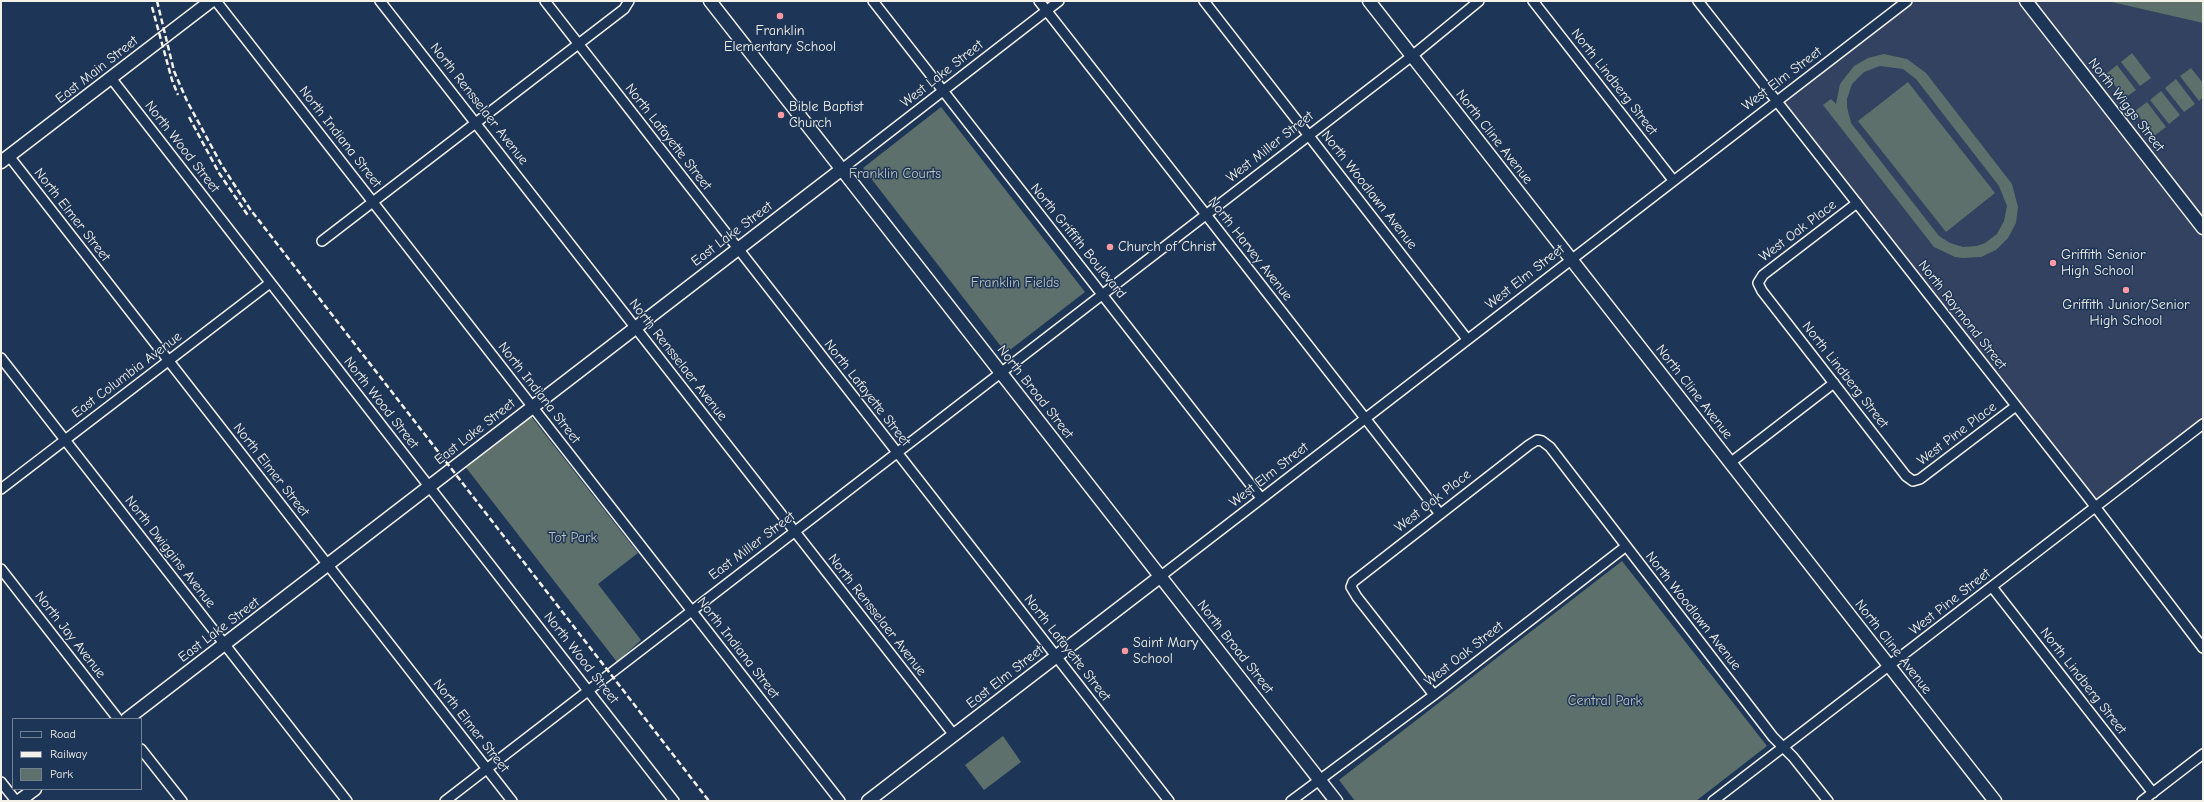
<!DOCTYPE html>
<html>
<head>
<meta charset="utf-8">
<style>
  body { margin:0 }
  #map { position:relative; width:2204px; height:802px; overflow:hidden; background:#1d3557; font-family:"Comic Neue",sans-serif }
  canvas { display:block }
  .frame { position:absolute; inset:0; border:2px solid #f4f1e8; pointer-events:none }
  .legend { position:absolute; left:12px; top:718px; width:130px; height:72px; box-sizing:border-box; background:#1d3557; border:1px solid #738091; margin:0; padding:5px 7px; list-style:none; font-size:12px; color:#f4f1e8 }
  .legend li { display:flex; align-items:center; gap:8px; height:20px }
  .legend b { width:20px; border:1px solid #738091 }
</style>
</head>
<body>
<div id="map">
<canvas width="2204" height="802"></canvas>
<div class="frame"></div>
<ul class="legend">
<li><b style="height:5px;background:#1d3557"></b>Road</li>
<li><b style="height:5px;background:#f4f1e8"></b>Railway</li>
<li><b style="height:11px;background:#5d706b"></b>Park</li>
</ul>
</div>
<script>
const g = document.querySelector('canvas').getContext('2d');
g.lineJoin = 'round';
function fillPath(path, color) { g.fillStyle = color; g.fill(path, 'evenodd'); }
const shape = rows => new Path2D(rows.map(r => 'M' + r).join(''));
function strokePath(path, color, width, dash) { g.strokeStyle = color; g.lineWidth = width; g.lineCap = dash ? 'butt' : 'round'; g.setLineDash(dash || []); g.stroke(path); }
function label(font, color, halo, rows, align = 'center') {
  g.font = font + ' "Comic Neue",sans-serif'; g.lineWidth = 3; g.setLineDash([]); g.textBaseline = 'middle'; g.strokeStyle = halo; g.fillStyle = color; for (const [text, x, y, turn = 0] of rows) {
    g.save(); g.translate(x, y); g.rotate((+turn || 0) * Math.PI / 180); g.textAlign = isNaN(turn) ? turn : align; if (halo) g.strokeText(text, 0, 0); g.fillText(text, 0, 0); g.restore();
  }
}
const built = shape([
  [1907,1,2107,1,2203,23,2203,425,2095,508,1776,101]
]);
const green = shape([
  [2107,1,2203,1,2203,23],
  [2132,53,2151,78,2140,86,2121,62],
  [1884,54,1907,59,1926,73,2012,184,2018,207,2016,223,2008,238,1996,250,1981,257,1963,258,1955,257,1934,247,1823,105,1831,99,1836,104,1840,84,1854,66,1868,58],
  [1880,66,1903,69,1916,79,1999,186,2007,206,2004,221,1997,234,1985,243,1977,246,1963,247,1950,243,1939,236,1851,123,1847,107,1847,99,1852,84,1864,72],
  [2117,65,2136,90,2125,98,2106,74],
  [2191,68,2203,83,2203,97,2199,101,2180,76],
  [2176,79,2195,104,2184,112,2165,88],
  [1908,82,1995,193,1946,232,1858,121],
  [2161,91,2180,115,2169,124,2150,100],
  [2147,102,2166,127,2154,136,2135,111],
  [941,107,1085,292,1006,353,863,168],
  [530,415,638,553,598,584,641,640,617,662,464,465],
  [1622,561,1767,746,1696,801,1355,801,1339,780],
  [1003,736,1021,762,984,790,965,765]
]);
const minor = shape([
  [216,1,840,801],
  [380,1,954,735],
  [545,1,1169,801],
  [873,1,1261,498],
  [1039,1,1440,514],
  [1204,1,1467,339],
  [1533,1,1673,180],
  [1698,1,2087,496,2203,648],
  [111,78,674,801],
  [9,156,512,801],
  [842,169,1059,1],
  [1857,203,1763,275,1758,283,1762,291,1906,476,1913,481,1920,479,2016,406],
  [322,241,624,9,629,1],
  [1,358,347,801],
  [1730,463,1834,383],
  [1,489,270,283],
  [1,569,118,719],
  [1161,576,1907,1],
  [1992,587,2153,793],
  [1434,695,1357,597,1351,587,1353,582,1529,445,1537,440,1542,441,1550,447,1773,737,1793,757,1828,801],
  [141,749,182,801],
  [1,782,16,801],
  [445,801,1412,56,1479,1],
  [1291,801,1434,695,1625,547],
  [1713,801,2203,424],
  [2142,801,2203,754]
]);
const tertiary = shape([
  [710,1,1336,801],
  [1369,1,1995,801],
  [2026,1,2203,228],
  [1,162,211,1],
  [127,719,842,169],
  [19,801,35,789],
  [868,801,1161,576]
]);
const rail = shape([
  [157,1,174,71,187,101,221,164,250,209,709,801],
  [152,7,172,80,178,95],
  [189,117,219,173,249,217]
]);
const markers = [
  [780,16,4,"#ff9aa2"],
  [781,115,4,"#ff9aa2"],
  [1110,247,4,"#ff9aa2"],
  [2053,263,4,"#ff9aa2"],
  [2126,290,4,"#ff9aa2"],
  [1125,651,4,"#ff9aa2"]
];
const poiNames = [
  ["Franklin",780,31,"center"],
  ["Elementary School",780,47,"center"],
  ["Bible Baptist",789,107],
  ["Church",789,123],
  ["Church of Christ",1118,247],
  ["Griffith Senior",2061,255],
  ["High School",2061,271],
  ["Griffith Junior/Senior",2126,305,"center"],
  ["High School",2126,321,"center"],
  ["Saint Mary",1133,643],
  ["School",1133,659]
];
const streetNames = [
  ["East Main Street",97,70,-38],
  ["West Lake Street",942,74,-38],
  ["West Elm Street",1782,79,-37],
  ["North Lindberg Street",1614,82,52],
  ["North Rensselaer Avenue",479,104,52],
  ["North Wiggs Street",2126,105,52],
  ["North Indiana Street",340,137,52],
  ["North Lafayette Street",668,137,52],
  ["North Cline Avenue",1494,137,52],
  ["North Wood Street",182,147,52],
  ["West Miller Street",1270,147,-38],
  ["North Woodlawn Avenue",1369,190,52],
  ["North Elmer Street",72,215,52],
  ["West Oak Place",1798,231,-37],
  ["East Lake Street",732,234,-37],
  ["North Griffith Boulevard",1078,241,51],
  ["North Harvey Avenue",1250,249,52],
  ["West Elm Street",1525,277,-38],
  ["North Raymond Street",1962,315,52],
  ["North Rensselaer Avenue",678,360,52],
  ["East Columbia Avenue",127,375,-37],
  ["North Lindberg Street",1845,375,52],
  ["North Broad Street",1035,392,52],
  ["North Cline Avenue",1694,392,52],
  ["North Indiana Street",539,393,52],
  ["North Lafayette Street",867,393,52],
  ["North Wood Street",381,403,52],
  ["East Lake Street",475,432,-38],
  ["West Pine Place",1957,434,-37],
  ["North Elmer Street",271,470,52],
  ["West Elm Street",1269,475,-38],
  ["West Oak Place",1433,501,-38],
  ["East Miller Street",752,546,-37],
  ["North Dwiggins Avenue",170,552,52],
  ["West Pine Street",1950,602,-38],
  ["North Woodlawn Avenue",1693,611,52],
  ["North Rensselaer Avenue",877,615,52],
  ["East Lake Street",219,630,-37],
  ["North Jay Avenue",70,635,52],
  ["North Broad Street",1235,647,52],
  ["North Cline Avenue",1893,647,52],
  ["North Indiana Street",738,648,52],
  ["North Lafayette Street",1067,648,52],
  ["West Oak Street",1464,654,-38],
  ["North Wood Street",581,658,52],
  ["East Elm Street",1005,677,-38],
  ["North Lindberg Street",2083,681,52],
  ["North Elmer Street",471,726,52]
];
const parkNames = [
  ["Franklin Courts",895,174],
  ["Franklin Fields",1015,283],
  ["Tot Park",573,538],
  ["Central Park",1605,701]
];
fillPath(built, '#334260');
fillPath(green, '#5d706b');
strokePath(minor, '#f4f1e8', 12);
strokePath(tertiary, '#f4f1e8', 15);
strokePath(minor, '#1d3557', 9);
strokePath(tertiary, '#1d3557', 12);
strokePath(rail, '#f4f1e8', 2.5, [6, 3]);
for (const [x, y, r, color] of markers) { const dot = new Path2D(); dot.arc(x, y, r, 0, 2 * Math.PI); g.fillStyle = color; g.fill(dot); strokePath(dot, '#1d3557', 1.5); }
label('14px', '#f4f1e8', '#1d3557', poiNames, 'left');
label('14px', '#f4f1e8', '#1d3557', streetNames);
label('14px', '#bfc4bc', '#1d3557', parkNames);
</script>
</body>
</html>
